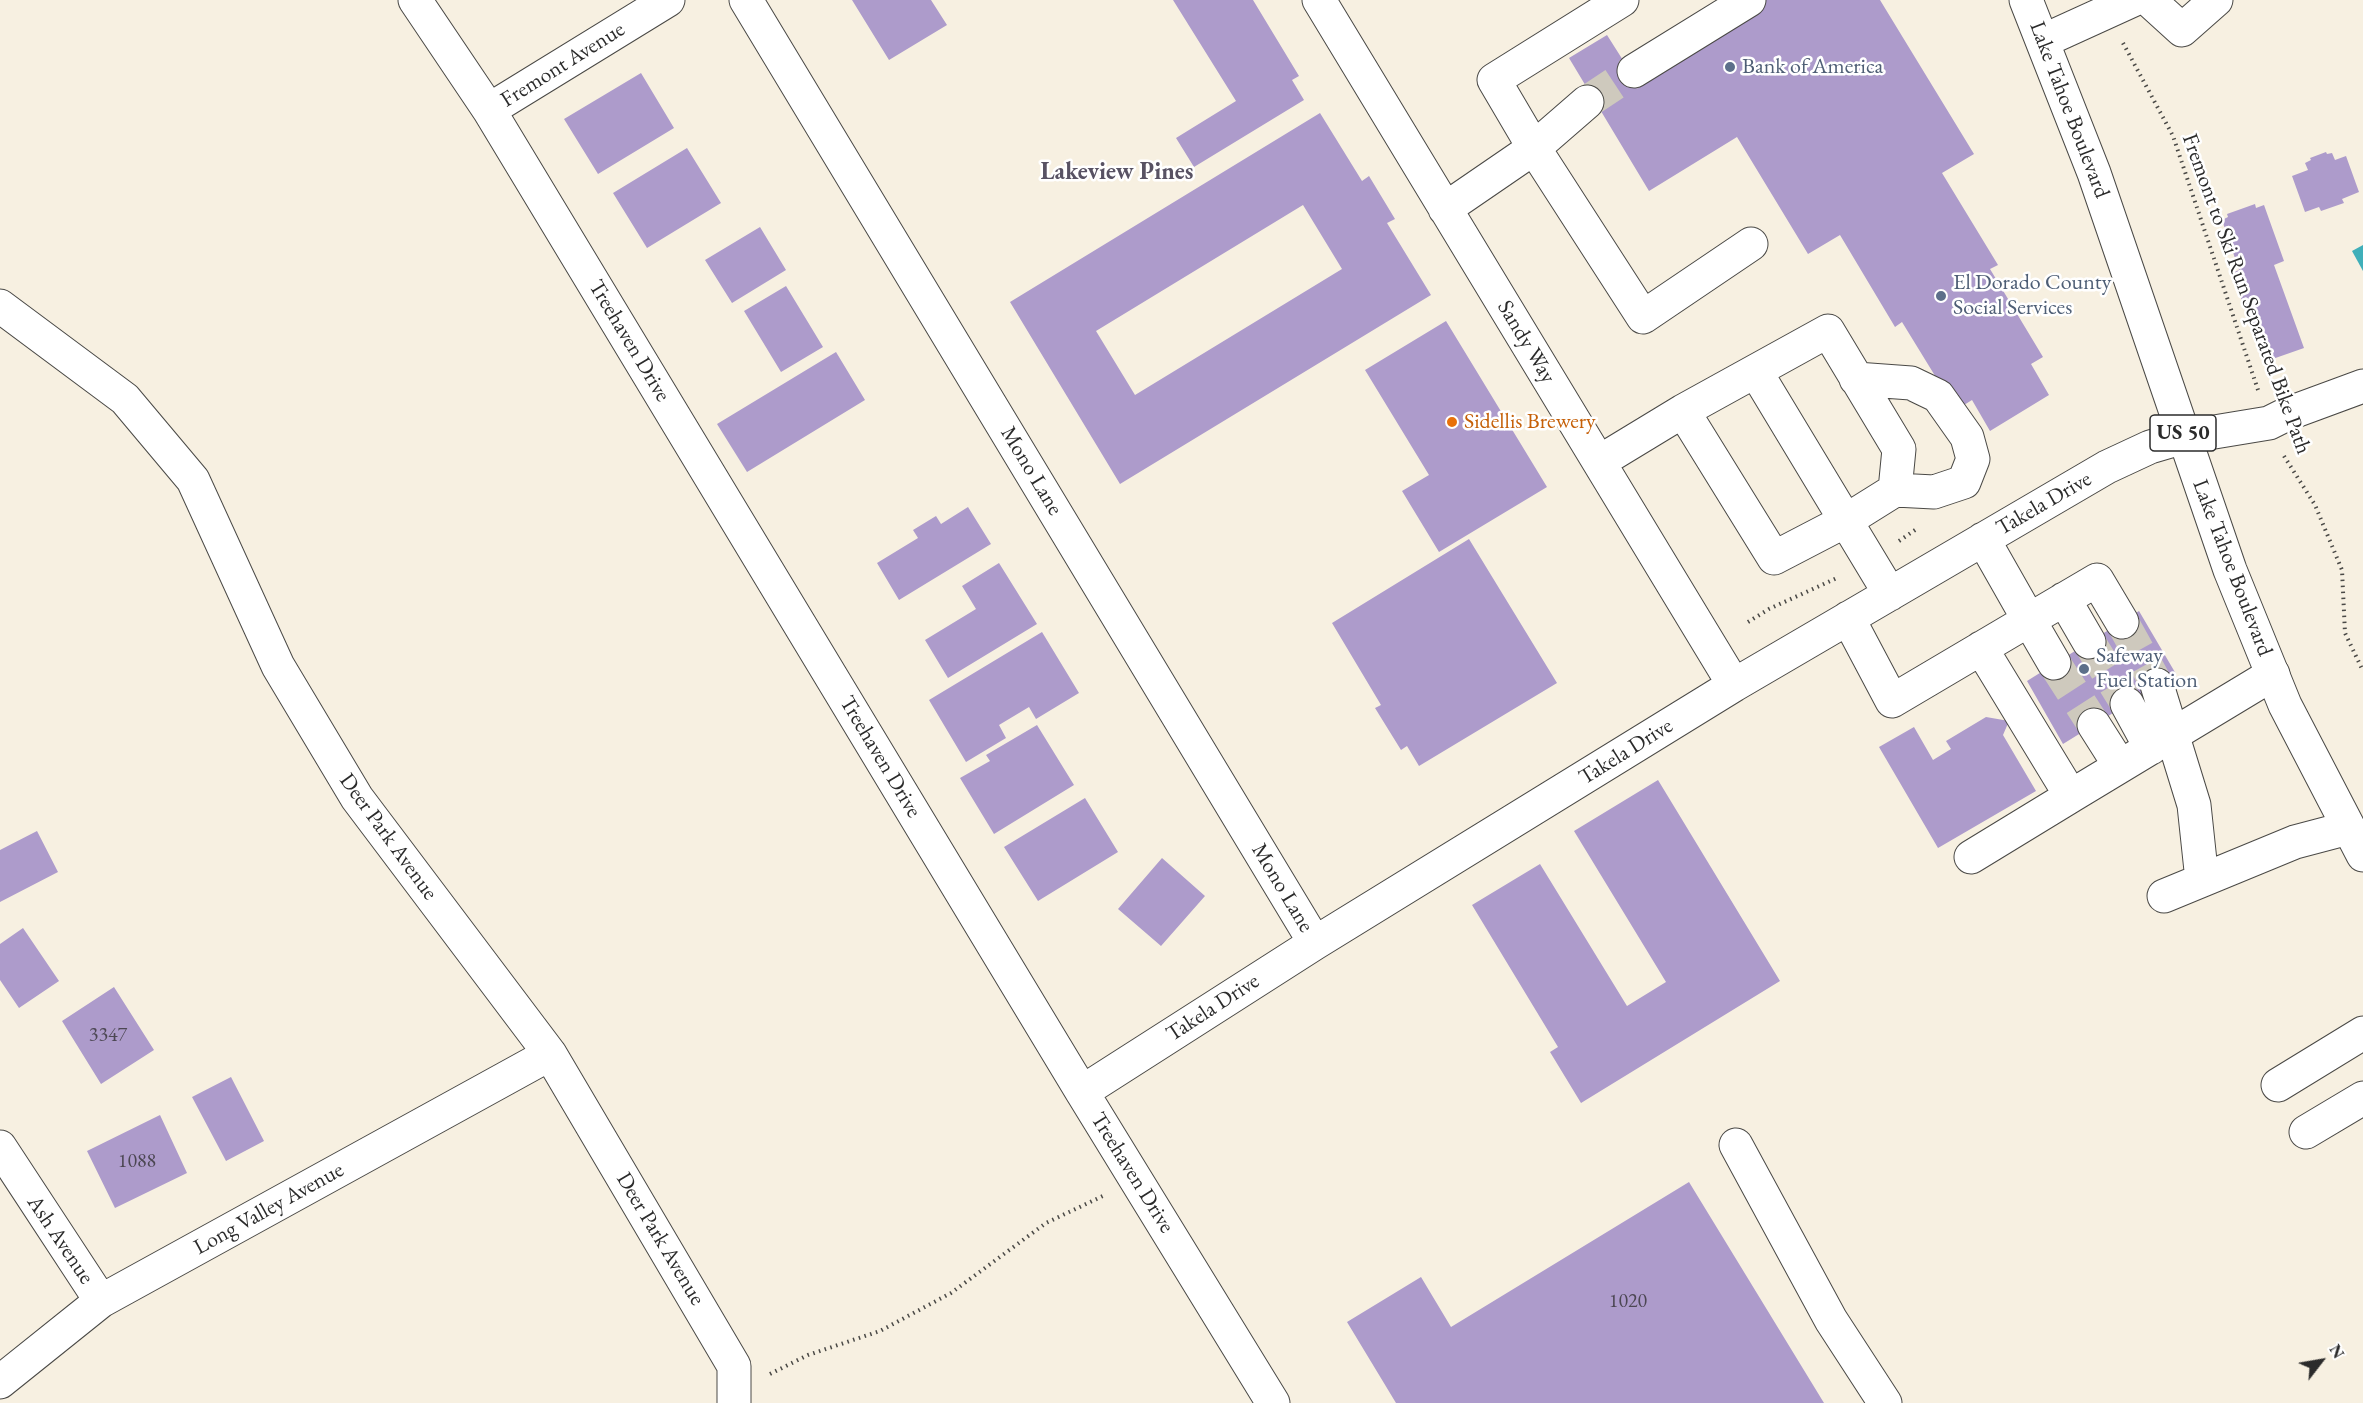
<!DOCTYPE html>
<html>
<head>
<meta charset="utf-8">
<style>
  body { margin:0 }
  #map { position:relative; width:2363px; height:1403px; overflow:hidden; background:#f7f0e1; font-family:"EB Garamond",serif }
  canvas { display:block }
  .north { position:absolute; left:2291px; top:1331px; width:60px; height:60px; -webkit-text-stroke:4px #fff; paint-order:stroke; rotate:59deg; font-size:16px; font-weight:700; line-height:24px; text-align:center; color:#2b2b2b }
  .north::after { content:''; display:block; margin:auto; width:21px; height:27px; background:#2b2b2b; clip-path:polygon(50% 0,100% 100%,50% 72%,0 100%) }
</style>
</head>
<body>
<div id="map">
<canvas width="2363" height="1403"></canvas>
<div class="north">N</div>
</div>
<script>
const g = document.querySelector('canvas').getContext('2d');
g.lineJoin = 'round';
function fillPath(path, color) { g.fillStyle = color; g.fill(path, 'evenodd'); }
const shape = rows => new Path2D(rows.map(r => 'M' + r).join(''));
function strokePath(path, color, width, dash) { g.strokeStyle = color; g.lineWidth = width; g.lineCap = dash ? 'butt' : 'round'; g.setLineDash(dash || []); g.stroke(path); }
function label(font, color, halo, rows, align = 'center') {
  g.font = font + ' "EB Garamond",serif'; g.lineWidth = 5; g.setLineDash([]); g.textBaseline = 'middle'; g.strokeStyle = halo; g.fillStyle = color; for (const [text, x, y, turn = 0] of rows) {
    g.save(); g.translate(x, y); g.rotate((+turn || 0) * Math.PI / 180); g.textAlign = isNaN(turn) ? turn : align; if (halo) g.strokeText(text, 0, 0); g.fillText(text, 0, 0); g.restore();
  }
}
const water = shape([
  [2363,245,2363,271,2352,251]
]);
const building = shape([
  [852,0,931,0,947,25,889,60],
  [1173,0,1253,0,1299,76,1292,80,1304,100,1194,167,1176,138,1236,101],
  [1759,0,1880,0,1974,154,1942,173,1998,265,1990,269,2043,357,2031,364,2049,395,1990,431,1972,400,1956,410,1902,322,1895,327,1840,235,1808,254,1737,137,1649,191,1569,58,1607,35,1633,76],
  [641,73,674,128,598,174,564,119],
  [1320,113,1362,181,1369,176,1395,219,1387,223,1431,295,1120,484,1010,302],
  [1303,205,1342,269,1135,395,1096,331],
  [687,148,721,203,647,248,613,193],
  [2326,152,2327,154,2332,153,2335,160,2346,156,2359,192,2342,199,2344,203,2321,211,2319,207,2305,212,2292,176,2308,170,2305,163,2311,160,2310,158],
  [2255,204,2256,208,2264,205,2284,261,2274,265,2304,348,2264,362,2232,273,2239,270,2222,220,2228,217,2227,214],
  [760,227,786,270,732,303,705,260],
  [786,286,823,347,781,372,744,311],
  [1446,321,1547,487,1439,552,1402,491,1429,475,1365,370],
  [836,352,865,400,747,472,717,424],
  [968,507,991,544,899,600,877,563,918,538,913,530,936,516,941,524],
  [1469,539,1557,683,1419,766,1407,746,1401,750,1375,708,1381,705,1332,623],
  [999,563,1037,624,948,678,925,640,976,609,962,586],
  [2139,611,2176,674,2063,744,2027,681],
  [1042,632,1079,693,1036,719,1029,707,999,725,1006,738,966,762,929,700],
  [1986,717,2009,721,2003,735,2036,791,1938,848,1879,747,1914,727,1933,760,1951,749,1946,741],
  [1037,725,1074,785,994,834,960,778,990,761,986,755],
  [1658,780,1780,981,1581,1103,1550,1052,1558,1047,1472,905,1540,864,1627,1006,1666,982,1574,831],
  [1085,798,1118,852,1038,901,1004,847],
  [37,831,58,872,0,902,0,850],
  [1162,858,1205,896,1161,946,1118,909],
  [23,928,59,981,19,1008,0,980,0,944],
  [114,987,154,1050,101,1084,62,1021],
  [231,1077,264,1141,226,1161,192,1097],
  [160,1115,187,1173,115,1208,87,1151],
  [1689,1182,1824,1403,1396,1403,1347,1322,1421,1277,1451,1327]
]);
const minorTunnel = shape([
  [1587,102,1634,71],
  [2122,622,2157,685],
  [2089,642,2127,704],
  [2054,663,2094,725]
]);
const path = shape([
  [2123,43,2173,136,2258,390],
  [2284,456,2315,505,2342,570,2345,633,2363,671],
  [1899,541,1918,528],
  [1748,622,1769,609,1839,577],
  [770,1374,808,1355,880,1331,951,1293,1046,1223,1105,1195]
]);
const minor = shape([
  [415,0,489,110,1082,1092,1273,1403],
  [746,0,1315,943],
  [1319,0,1734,685],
  [1622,0,1494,80,1534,148,1643,317,1751,244],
  [2149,0,2182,30,2216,0],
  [2043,41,2133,0],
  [1634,71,1749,0],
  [489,110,668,0],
  [1445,209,1534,148,1587,102],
  [0,306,125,399,193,480,278,666,357,798,550,1054,734,1366,734,1403],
  [1756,372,1890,594],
  [1856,379,1911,383,1938,396,1967,437,1973,459,1964,482,1934,492,1895,490],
  [1599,462,1683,411,1828,331,1899,449,1895,490,1847,520,1774,558,1683,411],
  [2064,599,2089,642],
  [1848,618,1892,701,2029,620,1983,539],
  [2054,663,2029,620,2097,580,2122,622],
  [2157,685,2194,805,2202,880],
  [2127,704,2151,748],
  [2094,725,2120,766],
  [2071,796,2273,674],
  [1971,857,2071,796,1981,648],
  [2164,896,2295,842,2348,828],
  [2278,1085,2363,1033],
  [1082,1092,1315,943,1734,685,2107,467,2150,447,2184,437,2269,423,2287,414,2363,386],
  [2306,1132,2363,1098],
  [1736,1145,1831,1320,1885,1403],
  [0,1147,101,1301],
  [0,1382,101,1301,550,1054]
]);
const highway = shape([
  [2026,0,2094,173,2230,570,2285,705,2363,855]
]);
const markers = [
  [1730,67,6,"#5c6f8a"],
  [1941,296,6,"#5c6f8a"],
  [1452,422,6,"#e8710a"],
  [2084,669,6,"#5c6f8a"]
];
const numberNames = [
  ["3347",108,1036],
  ["1088",137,1162],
  ["1020",1628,1302]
];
const shields = [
  [2183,433,66]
];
const shieldNames = [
  ["US 50",2183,433]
];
const streetNames = [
  ["Fremont Avenue",563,65,-32],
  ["Lake Tahoe Boulevard",2069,110,69],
  ["Fremont to Ski Run Separated Bike Path",2246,294,70],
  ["Treehaven Drive",629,341,59],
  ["Sandy Way",1526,342,59],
  ["Mono Lane",1031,471,59],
  ["Takela Drive",2044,504,-30],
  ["Lake Tahoe Boulevard",2232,568,69],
  ["Takela Drive",1626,752,-32],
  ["Treehaven Drive",880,757,59],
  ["Deer Park Avenue",388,837,54],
  ["Mono Lane",1282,888,59],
  ["Takela Drive",1213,1008,-33],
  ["Treehaven Drive",1132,1173,58],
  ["Long Valley Avenue",269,1209,-29],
  ["Deer Park Avenue",660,1239,59],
  ["Ash Avenue",60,1240,56]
];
const serviceNames = [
  ["Bank of America",1742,67],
  ["El Dorado County",1953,283],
  ["Social Services",1953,308],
  ["Safeway",2096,656],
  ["Fuel Station",2096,681]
];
const foodNames = [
  ["Sidellis Brewery",1464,422]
];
const neighbourhoodNames = [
  ["Lakeview Pines",1117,172]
];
fillPath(water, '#3fafb9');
fillPath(building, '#ad9bcb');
strokePath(minorTunnel, '#cec9bd', 33, [33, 16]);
strokePath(minor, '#4a4946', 35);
strokePath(highway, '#4a4946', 35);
strokePath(path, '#4a4946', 4, [1.5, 4.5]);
strokePath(minor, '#fff', 33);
strokePath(highway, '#fff', 33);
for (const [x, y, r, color] of markers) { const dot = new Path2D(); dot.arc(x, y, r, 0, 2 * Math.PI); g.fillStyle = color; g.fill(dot); strokePath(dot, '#fff', 2); }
label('20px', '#4c4753', null, numberNames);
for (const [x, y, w] of shields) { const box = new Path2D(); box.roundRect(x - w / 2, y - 18, w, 36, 4.5); g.fillStyle = '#fff'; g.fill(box); strokePath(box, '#2b2b2b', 1.5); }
label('bold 21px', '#2b2b2b', null, shieldNames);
label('22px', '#2b2b2b', '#fff', streetNames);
label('22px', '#4e5e75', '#fff', serviceNames, 'left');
label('22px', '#c56008', '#fff', foodNames, 'left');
label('bold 24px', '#585263', '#fff', neighbourhoodNames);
</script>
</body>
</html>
